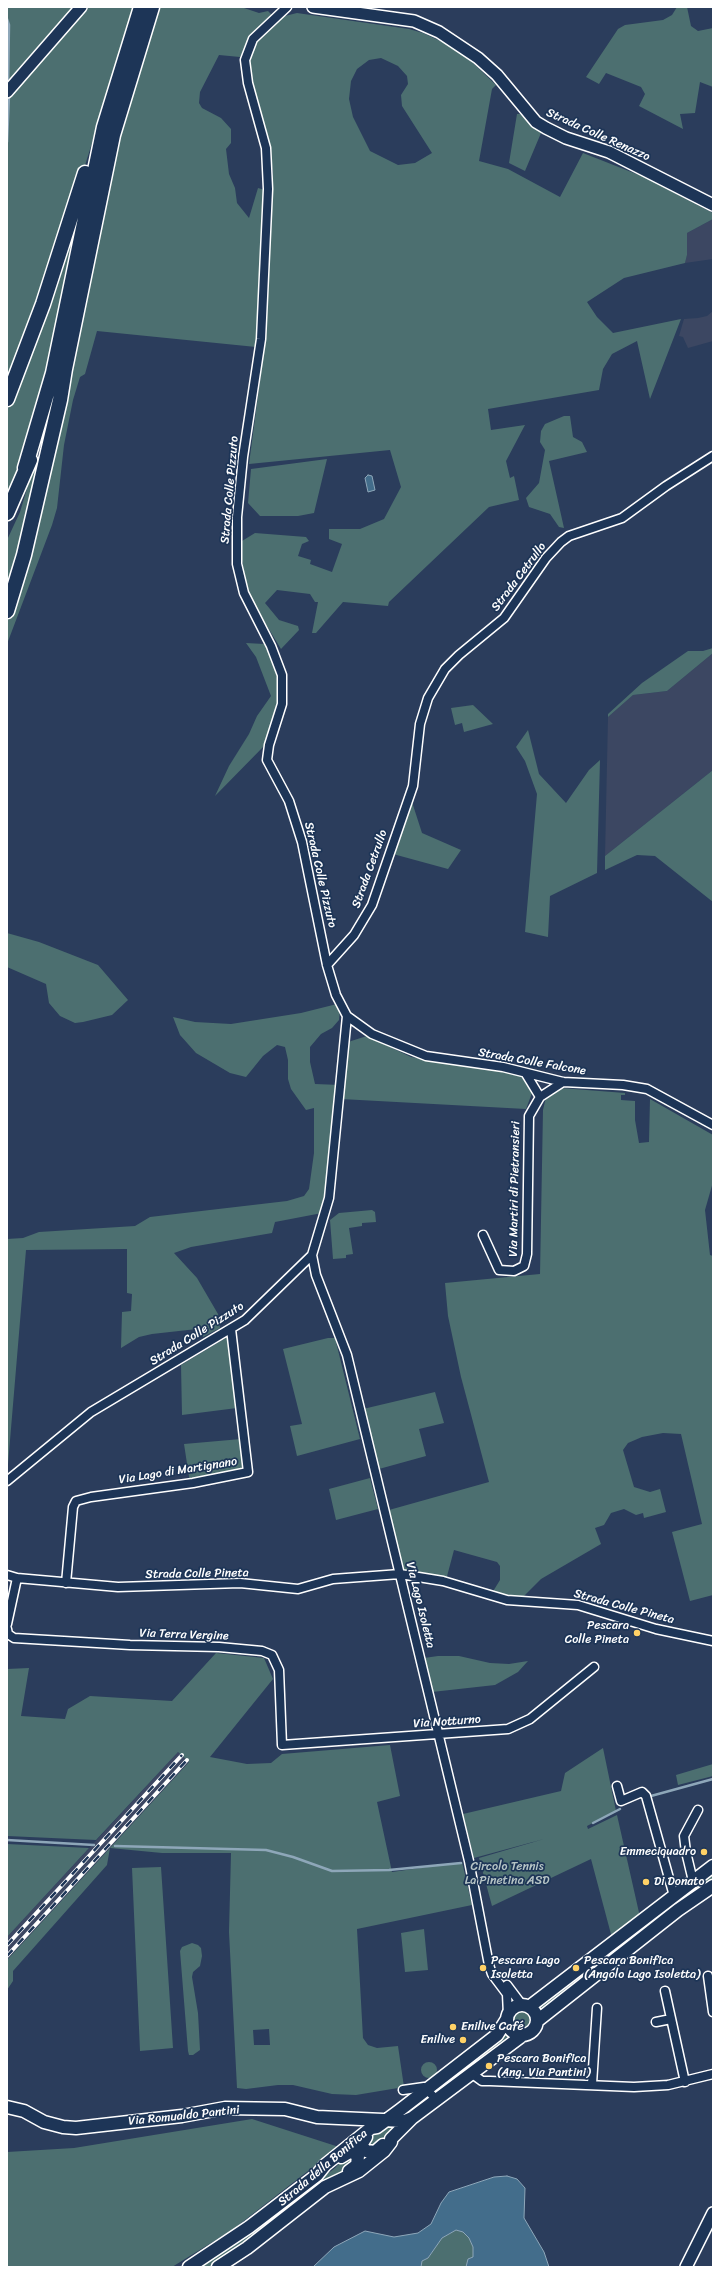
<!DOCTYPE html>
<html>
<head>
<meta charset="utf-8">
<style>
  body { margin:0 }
  #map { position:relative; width:720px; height:2274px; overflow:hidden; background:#2b3d5c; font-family:Sriracha,sans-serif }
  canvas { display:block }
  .frame { position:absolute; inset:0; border:8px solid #fff; pointer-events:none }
</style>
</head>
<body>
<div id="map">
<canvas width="720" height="2274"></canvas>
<div class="frame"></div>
</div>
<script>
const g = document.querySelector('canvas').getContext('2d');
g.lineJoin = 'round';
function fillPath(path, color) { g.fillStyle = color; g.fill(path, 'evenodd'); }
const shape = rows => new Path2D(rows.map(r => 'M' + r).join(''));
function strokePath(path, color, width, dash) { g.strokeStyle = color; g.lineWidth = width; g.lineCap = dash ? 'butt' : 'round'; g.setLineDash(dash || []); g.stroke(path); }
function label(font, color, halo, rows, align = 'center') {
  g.font = font + ' Sriracha,sans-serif'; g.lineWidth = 3.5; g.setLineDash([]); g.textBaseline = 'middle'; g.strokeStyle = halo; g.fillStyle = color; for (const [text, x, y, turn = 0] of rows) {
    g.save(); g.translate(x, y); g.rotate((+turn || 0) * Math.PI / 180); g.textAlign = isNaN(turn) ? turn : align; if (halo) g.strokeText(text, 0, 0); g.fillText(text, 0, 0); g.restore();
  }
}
const built = shape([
  [713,219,713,259,685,263,687,255,687,233],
  [713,311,713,341,688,348,683,337,679,336,684,319,698,318,707,316],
  [713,653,713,770,605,856,608,717,633,695,667,691],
  [178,1752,189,1762,7,1960,7,1937]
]);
const green = shape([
  [7,7,76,7,7,88],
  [89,7,134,7,57,256,7,395,7,100],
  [159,7,241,7,259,13,268,11,271,14,270,19,249,40,240,57,219,55,200,92,199,103,202,108,221,118,231,129,231,143,226,149,229,174,235,188,237,203,249,218,258,188,265,190,256,347,97,331,85,374,80,377,73,400,64,445,57,508,52,525,7,644,7,622,24,575,77,342,117,144],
  [677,7,687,7,691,26,698,31,713,28,713,87,700,82,695,113,680,114,683,129,639,106,645,94,641,87,606,73,599,84,586,77,618,29,625,25,663,20,672,15],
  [297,13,409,29,423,33,451,46,473,63,496,85,492,89,479,161,508,169,560,197,583,153,644,177,713,213,713,219,687,233,687,255,685,263,624,278,587,302,597,317,613,333,681,319,650,399,637,341,612,354,603,369,599,390,488,409,491,430,525,425,506,461,510,478,514,476,519,500,489,507,389,602,388,606,343,602,316,633,312,633,318,602,315,602,310,594,277,590,265,603,279,620,298,626,299,630,281,649,248,595,242,560,242,541,255,533,306,537,309,541,302,544,298,556,311,560,310,564,332,572,342,544,329,539,329,529,360,529,384,519,401,487,390,450,249,464,266,335,273,174,269,140,249,72,250,56,257,40,281,17],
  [381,58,398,66,407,76,408,84,401,95,402,106,432,153,415,163,398,165,370,151,353,117,349,99,351,81,357,69,369,60],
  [517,114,520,114,541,133,525,171,509,163],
  [79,218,53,351,20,466,7,496,7,409,45,309,71,232],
  [564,416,570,416,573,437,582,442,587,452,549,461,564,528,559,527,550,514,529,507,526,498,539,483,545,450,540,442,541,431,545,424],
  [327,459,314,513,298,516,260,516,248,503,251,469],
  [34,465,36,467,26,518,7,587,7,540,20,512],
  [246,643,264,644,273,657,279,678,278,716,265,745,215,796,229,766,249,734,257,716,271,696,256,657],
  [713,648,713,653,667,691,633,695,608,717,608,714,642,683,688,651,703,651],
  [473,705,493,724,464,732,462,723,455,725,451,708],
  [528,730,539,774,566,803,589,770,600,760,597,873,550,896,548,937,525,932,537,794,525,761,516,747],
  [713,770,713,902,655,856,637,855,605,870,605,856],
  [412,802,422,833,461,850,448,869,393,854],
  [7,933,39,942,98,965,128,1000,112,1015,83,1022,75,1023,60,1016,49,1003,46,984,7,967],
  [337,1004,340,1010,339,1020,332,1028,321,1034,310,1047,310,1062,315,1084,340,1085,328,1197,322,1213,275,1222,272,1233,191,1247,174,1253,197,1278,218,1314,220,1328,203,1337,197,1329,152,1334,139,1337,121,1348,122,1312,131,1311,132,1294,127,1293,127,1249,26,1250,7,1476,7,1239,23,1238,39,1232,135,1226,150,1217,287,1201,304,1196,309,1189,314,1153,314,1108,306,1110,291,1089,288,1079,288,1060,285,1047,277,1045,263,1056,246,1077,230,1073,196,1053,180,1035,173,1017,195,1022,231,1024,301,1013],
  [367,1036,411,1057,509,1072,521,1076,527,1083,532,1093,526,1109,341,1099,348,1042],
  [561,1088,625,1093,625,1095,621,1095,621,1100,635,1101,635,1120,639,1143,649,1142,650,1099,713,1135,713,1182,705,1210,710,1255,713,1256,713,1595,690,1601,672,1532,702,1524,681,1434,663,1433,642,1437,628,1443,623,1450,634,1487,650,1492,660,1489,666,1512,644,1518,643,1513,636,1515,624,1509,611,1513,604,1525,595,1528,601,1544,541,1579,522,1598,492,1593,500,1580,500,1566,497,1562,454,1550,446,1580,403,1571,389,1510,489,1482,461,1377,448,1316,445,1283,540,1274,543,1110,546,1097],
  [372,1210,375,1212,376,1222,362,1223,362,1226,349,1228,353,1254,346,1255,346,1258,333,1259,330,1220,339,1213],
  [229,1336,237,1408,182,1415,181,1365],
  [328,1338,335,1338,360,1439,297,1456,290,1426,302,1424,283,1349],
  [435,1392,444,1423,419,1429,426,1456,379,1469,363,1409],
  [241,1439,244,1462,241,1472,190,1483,184,1444],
  [370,1478,378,1509,336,1520,329,1489],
  [216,1653,264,1658,273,1679,210,1757,247,1764,271,1763,282,1754,390,1745,400,1796,377,1802,392,1872,462,1862,472,1905,357,1929,363,2038,368,2045,377,2048,398,2046,404,2087,356,2095,332,2094,293,2085,278,2085,246,2089,237,2088,229,1932,231,1853,162,1853,110,1848,107,1865,13,1971,13,1981,7,1990,7,1960,189,1762,178,1752,96,1840,7,1836,7,1669,29,1668,21,1716,65,1719,68,1709,90,1696,172,1701],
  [269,2029,270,2045,254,2045,253,2030],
  [438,1656,459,1656,490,1663,509,1664,528,1661,518,1672,495,1685,432,1692,424,1658],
  [603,1748,616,1811,587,1826,588,1829,617,1815,640,1917,612,1938,591,1859,492,1906,479,1858,544,1839,474,1858,463,1814,561,1791,565,1773],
  [713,1764,713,1776,678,1785,676,1775],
  [7,1844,89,1848,7,1937],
  [161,1867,173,2048,140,2051,132,1868],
  [713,1872,713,1880,541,2013,537,2009],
  [424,1929,428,1970,405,1972,401,1933],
  [192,1943,198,1945,201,1948,202,1956,200,1966,193,1972,192,1977,198,2013,200,2050,193,2055,189,2055,188,2051,180,1951,182,1947],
  '513 2020a9 9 0 1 1 18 0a9 9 0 1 1-18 0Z',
  [506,2033,509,2036,436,2094,433,2090],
  '421 2070a8 8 0 1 1 16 0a8 8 0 1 1-16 0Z',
  [252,2119,339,2147,232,2230,172,2267,7,2267,7,2152,74,2148],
  [390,2123,398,2124,377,2147,371,2149,366,2141],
  [347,2155,355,2157,345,2170,323,2183,221,2260,209,2267,200,2267,256,2229,335,2168],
  [456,2230,463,2232,469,2238,473,2247,473,2257,468,2259,466,2267,421,2267,422,2261,428,2258,442,2238]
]);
const water = shape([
  [368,475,372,476,375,490,368,492,365,478,368,475],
  [507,2176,517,2179,525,2188,524,2218,544,2252,549,2267,466,2267,468,2259,473,2257,473,2247,469,2238,463,2232,456,2230,442,2238,428,2258,422,2261,421,2267,313,2267,334,2247,365,2231,394,2237,418,2233,431,2224,441,2203,449,2192,494,2177,507,2176]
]);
const stream = shape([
  [7,19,9,25,8,84],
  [7,142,9,95],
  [651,1796,713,1779],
  [593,1823,620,1809],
  [7,1840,94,1845],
  [115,1846,266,1850,293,1857,332,1871,389,1870,461,1863]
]);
const minor = shape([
  [327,965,354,935,372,905,413,786,420,724,428,698,445,669,459,655,504,618,546,558,561,542,569,536,622,518,666,486,713,456],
  [347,1016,372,1034,426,1056,503,1067,563,1082,623,1085,647,1089,713,1125],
  [526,1074,540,1097],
  [483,1235,499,1270,514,1271,524,1266,527,1254,529,1116,540,1097,563,1082],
  [312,1255,316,1275,347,1355,469,1861,489,1965,492,1974,507,1994,508,2015],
  [7,1481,91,1412,245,1320,312,1255,329,1198,347,1016,336,995,327,965,302,842,289,801,267,760,269,745,282,704,282,675,271,646,244,593,237,564,237,517,243,457,261,339,268,189,266,148,248,83,245,60,253,39,287,7],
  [7,1575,17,1578,118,1587,240,1583,298,1589,333,1579,400,1574,443,1581,507,1600,578,1605,656,1629,713,1641],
  [66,1583,73,1507,76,1501,91,1497,193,1483,248,1472,231,1329],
  [7,1624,17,1578],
  [7,1629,8,1634,14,1638,130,1645,219,1647,262,1651,272,1655,279,1670,282,1745,508,1729,530,1719,594,1667],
  [617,1786,621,1801,642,1792,646,1796,674,1896],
  [693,1881,686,1852,684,1836,698,1810],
  [708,1976,713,2012],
  [507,1985,522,2005],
  [665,1991,685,2082],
  [656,2022,671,2019],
  [471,2073,482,2081,490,2081,634,2087,668,2085,713,2074],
  [592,2084,597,2008],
  [403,2090,424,2087,434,2097,439,2097]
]);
const tertiary = shape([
  [313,7,414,21,439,32,478,58,497,75,536,122,546,128,566,138,609,152,713,205],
  [7,92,81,7],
  [686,2267,713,2213]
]);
const secondary = shape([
  '507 2020a15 15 0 1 1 30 0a15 15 0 1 1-30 0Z',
  [529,2007,713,1866],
  [537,2021,678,1910,713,1886],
  [7,2107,24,2111,44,2122,63,2127,76,2128,182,2116,225,2108,285,2109,317,2117,405,2121,412,2118],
  [366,2137,361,2145,366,2151,375,2152,383,2145],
  [341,2157,351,2151,358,2156,357,2165,349,2171],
  [189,2267,249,2227,317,2175,325,2165,371,2128,377,2127,400,2110,497,2035,507,2019],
  [218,2267,247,2248,325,2187,359,2171,384,2151,391,2142,391,2139,412,2118,523,2035]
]);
const trunk = shape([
  [7,399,43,304,85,173],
  [25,468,53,373,104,127,141,7],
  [7,513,30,460],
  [7,611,24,555,60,400,65,369,113,135,152,7]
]);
const rail = shape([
  [7,1945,182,1755],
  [7,1956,187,1760]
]);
const markers = [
  [637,1633,4,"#ffd166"],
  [704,1852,4,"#ffd166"],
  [646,1882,4,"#ffd166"],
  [483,1968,4,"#ffd166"],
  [576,1968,4,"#ffd166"],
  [453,2027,4,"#ffd166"],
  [463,2040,4,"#ffd166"],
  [489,2066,4,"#ffd166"]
];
const streetNames = [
  ["Strada Colle Renazzo",598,135,24],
  ["Strada Colle Pizzuto",230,490,-85],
  ["Strada Cetrullo",519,577,-53],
  ["Strada Cetrullo",370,869,-70],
  ["Strada Colle Pizzuto",320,875,77],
  ["Strada Colle Falcone",532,1062,10],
  ["Via Martiri di Pietransieri",515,1189,-89],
  ["Strada Colle Pizzuto",197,1334,-32],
  ["Via Lago di Martignano",178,1471,-9],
  ["Strada Colle Pineta",197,1574,-1],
  ["Via Lago Isoletta",420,1605,76],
  ["Strada Colle Pineta",624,1607,15],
  ["Via Terra Vergine",184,1635,2],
  ["Via Notturno",447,1722,-4],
  ["Via Romualdo Pantini",184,2116,-6],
  ["Strada della Bonifica",323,2168,-40]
];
const poiNames = [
  ["Pescara",629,1626,"right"],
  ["Colle Pineta",629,1640,"right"],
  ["Emmeciquadro",696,1852,"right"],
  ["Di Donato",654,1882],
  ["Pescara Lago",491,1961],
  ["Isoletta",491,1975],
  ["Pescara Bonifica",584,1961],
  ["(Angolo Lago Isoletta)",584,1975],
  ["Enilive Café",461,2027],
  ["Enilive",455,2040,"right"],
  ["Pescara Bonifica",497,2059],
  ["(Ang. Via Pantini)",497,2073]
];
const parkNames = [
  ["Circolo Tennis",507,1867],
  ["La Pinetina ASD",507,1881]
];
fillPath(built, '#3c4762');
fillPath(green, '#4c6f70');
fillPath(water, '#436d8b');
strokePath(water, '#8ea7b9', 1);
strokePath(stream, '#8ea7b9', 2.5);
strokePath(minor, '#fff', 11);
strokePath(tertiary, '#fff', 14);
strokePath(secondary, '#fff', 15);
strokePath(trunk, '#fff', 17);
strokePath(minor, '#1d3557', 8);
strokePath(tertiary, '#1d3557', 11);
strokePath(secondary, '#1d3557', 12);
strokePath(trunk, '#1d3557', 14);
strokePath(rail, '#fff', 4);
strokePath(rail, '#1d3557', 2.5, [8]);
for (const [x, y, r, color] of markers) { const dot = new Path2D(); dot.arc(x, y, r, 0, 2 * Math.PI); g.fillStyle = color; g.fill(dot); strokePath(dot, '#1d3557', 1.5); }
label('12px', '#fff', '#1d3557', streetNames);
label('12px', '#fff', '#1d3557', poiNames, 'left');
label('12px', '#b7c5c6', '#1d3557', parkNames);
</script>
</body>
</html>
